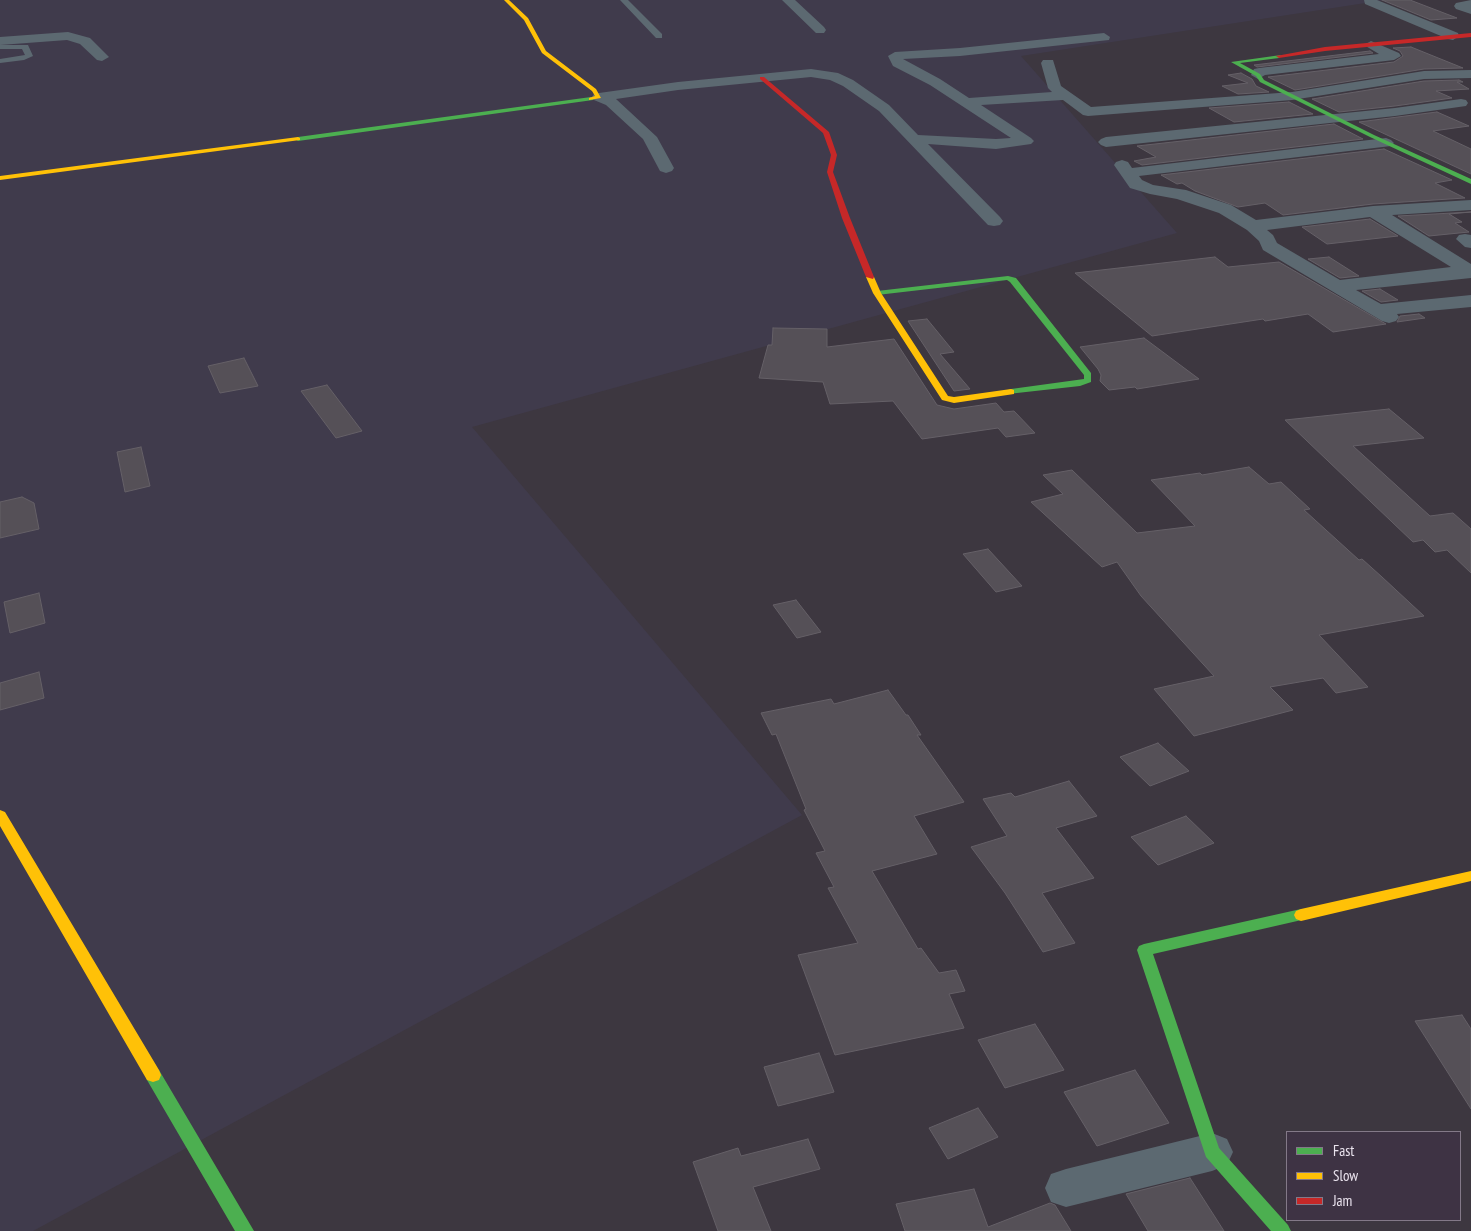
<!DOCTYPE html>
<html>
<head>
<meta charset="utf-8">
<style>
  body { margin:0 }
  #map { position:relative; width:1471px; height:1231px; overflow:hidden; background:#3d3740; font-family:"PT Sans Narrow",sans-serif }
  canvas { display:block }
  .legend { position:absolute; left:1286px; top:1131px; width:175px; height:90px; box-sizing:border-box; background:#3e3344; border:1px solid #837988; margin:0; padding:6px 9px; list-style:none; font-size:15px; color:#eae3ee }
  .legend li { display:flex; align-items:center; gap:10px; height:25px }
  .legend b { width:25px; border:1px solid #837988 }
</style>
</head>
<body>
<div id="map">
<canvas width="1471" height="1231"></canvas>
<ul class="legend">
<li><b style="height:6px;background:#4caf50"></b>Fast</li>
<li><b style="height:6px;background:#ffc107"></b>Slow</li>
<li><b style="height:6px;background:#c62828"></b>Jam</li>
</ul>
</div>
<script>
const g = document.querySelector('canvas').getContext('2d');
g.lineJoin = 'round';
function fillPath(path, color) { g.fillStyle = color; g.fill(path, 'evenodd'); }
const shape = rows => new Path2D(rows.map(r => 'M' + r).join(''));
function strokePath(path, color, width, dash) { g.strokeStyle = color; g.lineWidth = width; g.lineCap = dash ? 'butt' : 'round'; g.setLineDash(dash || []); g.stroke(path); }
const industrial = shape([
  [0,0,1385,0,1021,56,1177,233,472,427,802,815,33,1231,0,1231]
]);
const building = shape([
  [1382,0,1410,0,1457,18,1431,20,1382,0],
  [1411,47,1463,68,1424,69,1295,90,1268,77,1394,62,1403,56,1400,51,1393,48,1411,47],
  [1370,51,1373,53,1257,67,1254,65,1370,51],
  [1241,73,1252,79,1256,86,1269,92,1238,94,1222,86,1248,83,1228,75,1241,73],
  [1459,80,1463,82,1457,82,1469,89,1436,91,1452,98,1395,106,1339,112,1312,99,1424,81,1459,80],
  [1289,102,1313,114,1234,122,1209,108,1289,102],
  [1437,112,1469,126,1433,131,1471,149,1471,174,1359,122,1437,112],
  [1334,124,1363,139,1142,165,1134,161,1156,157,1137,146,1334,124],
  [1384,149,1452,180,1435,183,1465,198,1373,204,1283,215,1265,203,1238,207,1195,191,1182,183,1177,184,1161,175,1384,149],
  [1471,212,1449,214,1462,222,1455,223,1469,232,1429,236,1398,216,1471,212],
  [1370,219,1398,236,1327,244,1302,227,1370,219],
  [1215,257,1228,267,1279,262,1386,324,1333,332,1308,314,1265,321,1263,319,1152,336,1075,273,1215,257],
  [1329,257,1359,276,1340,278,1308,259,1329,257],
  [1380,289,1398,300,1381,302,1362,291,1380,289],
  [1419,314,1425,318,1397,322,1400,316,1419,314],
  [927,319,954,352,940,354,970,389,954,391,908,321,927,319],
  [773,328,827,329,827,347,894,339,937,405,954,409,996,403,1004,412,1014,411,1035,433,1006,437,998,428,922,439,893,401,830,404,823,382,759,378,768,345,772,345,773,328],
  [1144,338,1199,379,1137,389,1135,387,1109,390,1100,381,1101,375,1098,369,1080,347,1144,338],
  [244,358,258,386,220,393,208,366,244,358],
  [327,385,362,431,336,438,301,391,327,385],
  [1389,409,1424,438,1353,446,1430,516,1453,513,1471,529,1471,573,1447,550,1435,552,1423,540,1413,542,1285,420,1389,409],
  [141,447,150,486,125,492,117,452,141,447],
  [1249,467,1269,484,1281,482,1310,509,1304,510,1359,560,1362,559,1382,577,1424,616,1319,635,1368,687,1336,693,1323,678,1270,687,1293,710,1194,736,1154,689,1214,676,1141,596,1117,562,1102,567,1031,502,1063,494,1043,475,1072,470,1137,533,1195,526,1151,480,1200,473,1202,475,1249,467],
  [22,497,34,503,39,529,0,538,0,502,22,497],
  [988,549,1022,586,996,592,963,554,988,549],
  [39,593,45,623,10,633,4,602,39,593],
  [796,600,821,632,797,638,773,605,796,600],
  [39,672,44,698,0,710,0,683,39,672],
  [888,690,906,715,908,715,921,735,917,735,964,802,914,816,937,854,872,871,918,949,921,948,939,973,956,970,965,991,949,994,964,1028,835,1055,798,955,858,943,828,888,834,887,816,853,825,851,804,810,806,809,776,734,772,735,761,713,831,699,834,704,888,690],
  [1158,743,1189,771,1150,786,1120,757,1158,743],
  [1069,781,1097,816,1056,828,1094,878,1042,893,1075,943,1043,952,1005,893,971,847,1007,836,983,799,1011,793,1015,797,1069,781],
  [1186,816,1214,843,1158,865,1131,837,1186,816],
  [1462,1015,1471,1029,1471,1109,1415,1021,1462,1015],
  [1035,1024,1064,1070,1005,1088,978,1040,1035,1024],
  [819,1053,834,1092,778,1106,764,1067,819,1053],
  [1135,1070,1169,1123,1097,1146,1064,1092,1135,1070],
  [978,1108,998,1137,948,1159,929,1128,978,1108],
  [808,1139,820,1169,753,1187,771,1231,718,1231,693,1162,738,1148,741,1156,808,1139],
  [1190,1178,1224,1231,1148,1231,1126,1194,1190,1178],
  [974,1189,988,1227,1050,1203,1055,1205,1071,1231,905,1231,896,1204,974,1189]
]);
const lane = shape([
  [620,0,628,0,662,34,662,38,656,38,620,0],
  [0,45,28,45,33,56,24,60,0,63,0,59,25,55,22,49,0,49,0,45]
]);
const street = shape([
  [782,0,795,0,824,27,826,30,824,33,816,33,782,0],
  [1364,0,1377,0,1458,33,1459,36,1453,40,1448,39,1365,4,1364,0],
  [1471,0,1471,14,1456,9,1454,6,1456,3,1471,0],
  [68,32,90,38,109,57,102,61,97,60,80,44,67,40,0,45,0,37,68,32],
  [1104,33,1110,37,1109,40,960,56,903,59,940,79,969,98,1052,92,1048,88,1041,63,1043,60,1053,60,1061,86,1091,107,1292,92,1424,71,1471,70,1471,78,1424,79,1292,100,1088,116,1083,115,1063,100,981,105,1031,138,1034,141,1031,144,996,149,928,144,1000,217,1003,221,1000,225,994,226,988,225,879,111,843,86,830,80,811,77,678,90,616,99,657,137,674,168,672,171,666,173,660,171,643,139,606,105,594,100,592,97,594,94,599,93,678,82,811,69,838,73,853,80,889,105,918,135,996,139,1011,138,930,85,893,66,888,56,895,52,960,48,1104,33],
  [1371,41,1399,53,1401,56,1394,60,1265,75,1258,79,1251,75,1254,69,1259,68,1379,54,1364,45,1371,41],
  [1461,99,1466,100,1468,103,1466,106,1395,116,1106,147,1101,145,1098,142,1101,139,1106,137,1395,108,1461,99],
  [1386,138,1391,140,1394,143,1391,146,1139,176,1142,180,1153,185,1186,190,1231,205,1256,220,1373,206,1471,200,1471,210,1392,215,1471,264,1471,278,1356,290,1381,304,1471,295,1471,307,1397,314,1399,317,1396,321,1389,323,1382,321,1263,250,1259,241,1247,230,1219,213,1177,199,1150,194,1130,188,1114,165,1116,162,1122,160,1128,162,1132,168,1386,138],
  [1370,217,1451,267,1340,280,1277,243,1273,235,1267,230,1370,217],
  [1465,234,1471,235,1471,248,1465,247,1456,239,1459,235,1465,234],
  [1212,1133,1227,1139,1233,1152,1227,1165,1212,1171,1066,1207,1051,1202,1045,1188,1051,1174,1066,1169,1212,1133]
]);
const fast = shape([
  [1281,55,1279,58,1240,63,1260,74,1264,80,1374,135,1471,179,1471,184,1370,137,1260,82,1256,76,1231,62,1281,55],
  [591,97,594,99,593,100,298,141,295,139,298,137,591,97],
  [1008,276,1016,278,1091,373,1091,382,1080,386,1008,394,1008,390,1011,389,1084,379,1084,375,1010,282,1007,280,877,295,873,293,877,291,1008,276],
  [1301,909,1306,911,1308,915,1306,919,1153,954,1219,1148,1288,1225,1291,1231,1271,1231,1206,1157,1137,950,1139,946,1144,944,1301,909],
  [153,1068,159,1070,254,1231,235,1231,147,1080,145,1075,147,1070,153,1068]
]);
const slow = shape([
  [504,0,509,0,528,18,546,51,596,89,601,98,589,100,589,98,595,96,592,91,542,53,524,20,504,0],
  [298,137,300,138,300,140,0,180,0,176,298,137],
  [867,275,874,277,881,293,948,396,954,397,1011,389,1014,390,1014,394,954,403,942,400,873,293,866,277,867,275],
  [0,810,5,812,159,1070,161,1075,159,1080,153,1082,147,1080,0,826,0,810],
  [1471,871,1471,881,1301,921,1296,919,1294,915,1296,911,1301,909,1471,871]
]);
const jam = shape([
  [1471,33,1471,37,1325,51,1279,58,1276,56,1325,47,1471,33],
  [760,77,764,77,829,132,837,155,833,172,850,218,874,277,873,279,866,277,842,218,827,172,831,155,823,133,760,79,760,77]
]);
fillPath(industrial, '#403b4c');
fillPath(building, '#555057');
strokePath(building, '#656067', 1);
fillPath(lane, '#5c6971');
fillPath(street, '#5c6971');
fillPath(fast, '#4caf50');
fillPath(slow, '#ffc107');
fillPath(jam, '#c62828');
</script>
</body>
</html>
